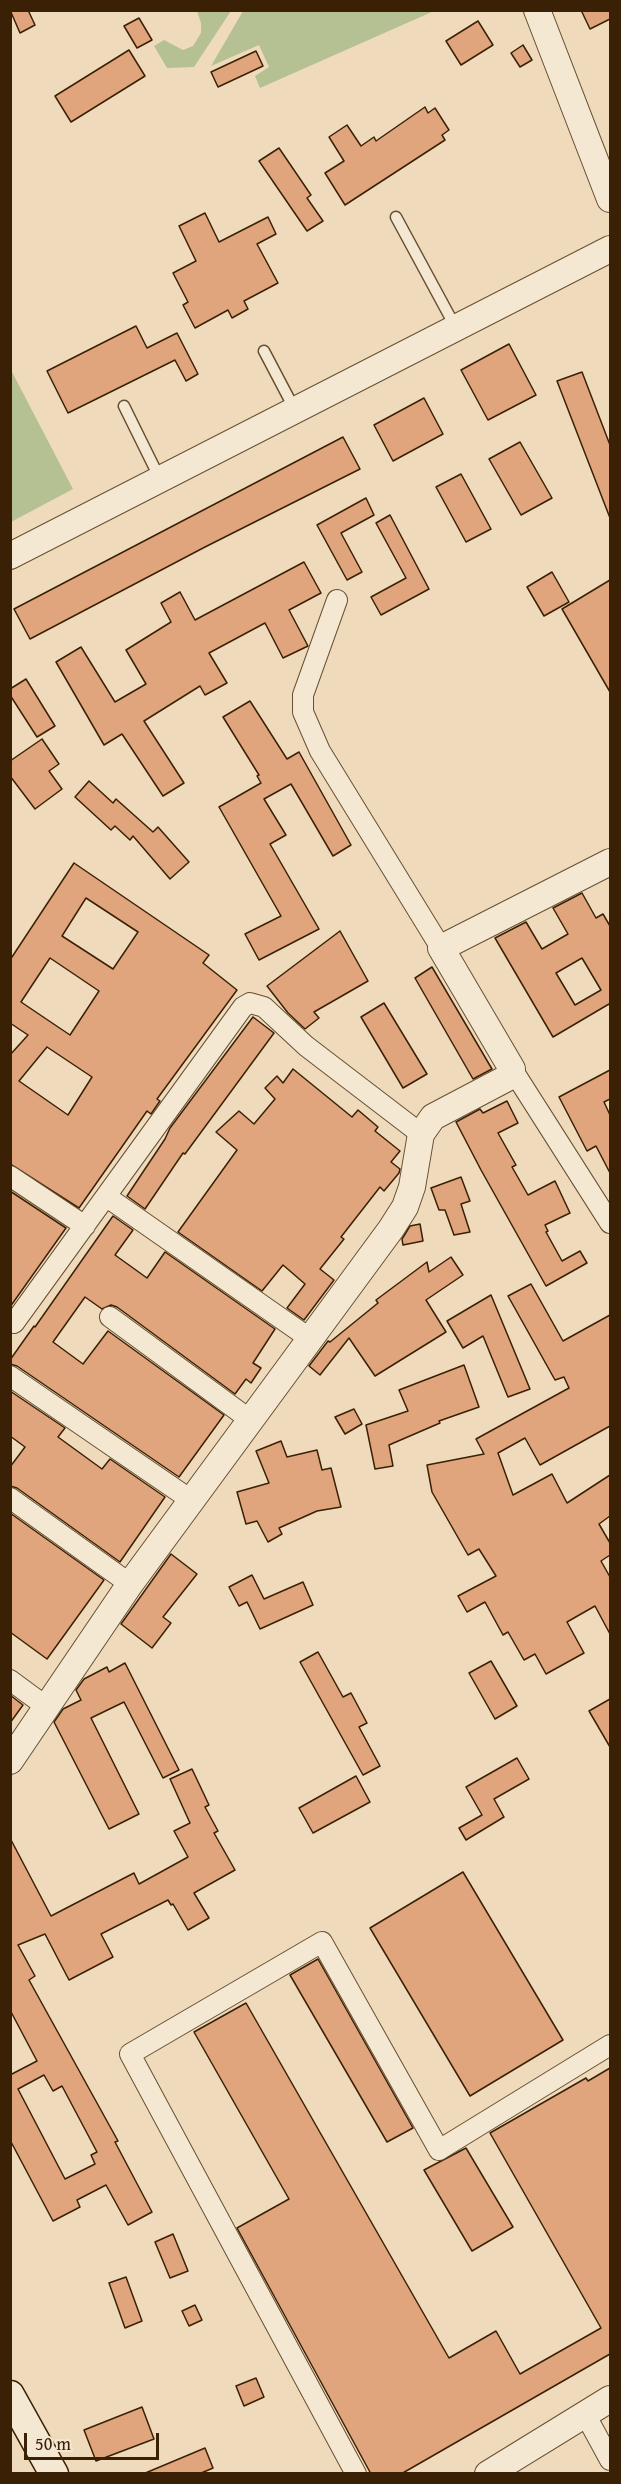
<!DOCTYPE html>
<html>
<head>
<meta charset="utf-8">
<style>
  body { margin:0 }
  #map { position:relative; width:621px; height:2484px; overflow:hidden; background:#efdbbc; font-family:"Gentium Book Plus",serif }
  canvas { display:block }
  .frame { position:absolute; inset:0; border:12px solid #3a2004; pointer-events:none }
  .scale { position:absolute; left:24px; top:2433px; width:135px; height:27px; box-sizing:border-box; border:3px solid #3a2004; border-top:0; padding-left:8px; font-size:18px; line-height:21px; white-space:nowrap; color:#3a2004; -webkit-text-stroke:4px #f5e8d3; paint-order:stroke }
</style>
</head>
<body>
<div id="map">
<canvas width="621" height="2484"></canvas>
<div class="frame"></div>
<div class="scale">50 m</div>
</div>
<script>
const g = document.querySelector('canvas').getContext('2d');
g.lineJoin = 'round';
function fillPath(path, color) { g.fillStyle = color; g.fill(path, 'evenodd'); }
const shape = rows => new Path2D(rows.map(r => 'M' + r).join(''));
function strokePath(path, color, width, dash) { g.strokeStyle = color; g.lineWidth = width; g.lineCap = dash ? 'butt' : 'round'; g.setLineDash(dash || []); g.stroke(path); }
const green = shape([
  [197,11,231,11,194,67,167,68,154,46,164,40,183,50,193,46,201,33,201,23],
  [243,11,243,10,434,11,260,88,255,76,269,67,259,45,211,66],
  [11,370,73,489,11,522,10,522]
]);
const building = shape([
  [10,10,28,10,35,25,20,33,10,10],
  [581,10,610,10,610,19,590,29,581,10],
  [139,18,152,40,137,48,124,26,139,18],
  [478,21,493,45,461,65,446,41,478,21],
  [523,45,532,60,520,67,511,53,523,45],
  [129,50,145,76,71,122,55,96,129,50],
  [256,51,263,66,218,87,211,72,256,51],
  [425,107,428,113,435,108,449,130,442,135,445,140,345,205,325,173,344,161,329,137,347,125,361,146,374,137,376,141,425,107],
  [279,148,311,195,307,198,323,221,307,231,259,161,279,148],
  [205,213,219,242,268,217,276,234,257,244,278,283,244,301,248,309,232,318,228,310,195,328,183,305,188,302,173,273,196,261,179,226,205,213],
  [136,326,147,348,177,333,198,374,186,381,175,360,68,413,47,371,136,326],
  [509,344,536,395,488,420,461,370,509,344],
  [582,372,610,445,610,518,557,381,582,372],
  [424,398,443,434,393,461,374,425,424,398],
  [343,437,360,469,205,547,30,639,14,609,343,437],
  [520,442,552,498,521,515,489,459,520,442],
  [461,474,491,529,466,542,436,487,461,474],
  [366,498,374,515,341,533,362,572,347,580,317,525,366,498],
  [390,515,429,589,381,615,371,597,406,578,376,523,390,515],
  [304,562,321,593,289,610,308,646,283,658,265,623,209,653,227,683,205,695,200,686,144,721,184,783,163,796,122,734,104,745,56,662,81,647,115,702,146,684,126,650,171,622,161,603,180,592,195,620,304,562],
  [552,572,569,602,544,616,527,587,552,572],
  [610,580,610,692,562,609,610,580],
  [26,679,55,726,37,737,10,695,10,689,26,679],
  [250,701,287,759,299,752,351,845,333,856,291,784,264,799,286,835,270,844,319,929,259,960,245,934,281,916,219,807,261,783,257,776,259,775,223,717,250,701],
  [42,739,59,764,49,771,62,789,35,809,10,776,10,761,42,739],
  [89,781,113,803,116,799,153,832,158,827,189,862,170,879,133,836,130,840,115,826,111,830,75,797,89,781],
  [74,863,209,955,203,963,237,990,157,1099,160,1101,151,1114,147,1111,79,1208,10,1164,10,1055,28,1035,10,1023,10,960,74,863],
  [86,898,138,932,113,969,62,936,86,898],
  [50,958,99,991,70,1035,21,1002,50,958],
  [47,1047,92,1077,68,1115,19,1081,47,1047],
  [582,893,596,918,603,914,610,926,610,1006,609,1004,553,1037,495,938,526,922,542,949,568,934,553,908,582,893],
  [582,958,601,990,575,1005,556,973,582,958],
  [340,931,368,981,314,1012,319,1018,305,1029,288,1013,267,986,340,931],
  [432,967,492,1069,473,1079,415,978,432,967],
  [384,1003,427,1074,403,1088,361,1017,384,1003],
  [253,1017,274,1033,185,1154,183,1153,145,1209,127,1196,165,1139,170,1128,253,1017],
  [293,1069,352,1117,358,1110,378,1127,375,1131,400,1151,391,1162,400,1169,399,1173,384,1191,380,1187,341,1237,344,1239,320,1269,334,1280,304,1320,287,1308,305,1284,283,1265,262,1291,178,1232,237,1150,216,1132,239,1111,254,1124,275,1099,265,1088,277,1076,283,1083,293,1069],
  [610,1070,610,1099,604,1102,610,1115,610,1173,596,1146,587,1151,559,1097,610,1070],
  [507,1101,518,1123,498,1133,516,1165,512,1167,528,1195,555,1181,570,1213,545,1225,548,1231,546,1232,562,1261,580,1251,587,1263,546,1286,481,1170,456,1122,480,1109,483,1113,507,1101],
  [461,1177,470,1201,461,1204,470,1232,454,1235,445,1210,439,1210,431,1188,461,1177],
  [10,1191,66,1228,10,1307,10,1191],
  [113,1216,133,1230,115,1255,147,1278,165,1252,275,1329,253,1363,261,1368,251,1383,246,1379,235,1394,117,1307,111,1305,102,1309,85,1297,53,1342,83,1364,108,1331,224,1415,179,1477,17,1366,10,1364,10,1360,34,1326,35,1327,113,1216],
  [420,1224,423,1241,403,1245,402,1239,410,1226,420,1224],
  [451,1257,463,1275,426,1300,446,1332,375,1376,349,1338,320,1375,309,1366,328,1341,330,1342,378,1303,376,1300,427,1262,429,1272,451,1257],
  [531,1284,563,1341,610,1315,610,1426,540,1465,525,1438,498,1453,513,1495,552,1474,567,1503,610,1475,610,1516,599,1524,610,1543,610,1555,601,1561,610,1577,610,1634,595,1606,567,1622,584,1653,546,1674,535,1654,524,1660,508,1632,503,1635,485,1602,467,1612,458,1596,496,1576,479,1549,468,1555,432,1492,427,1465,484,1454,476,1439,569,1388,564,1377,555,1380,508,1296,531,1284],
  [491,1295,530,1389,508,1397,483,1336,463,1348,447,1321,491,1295],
  [464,1365,479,1407,439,1421,440,1423,389,1445,393,1466,375,1469,366,1425,408,1411,399,1390,464,1365],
  [10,1391,65,1428,58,1437,102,1469,110,1459,165,1497,120,1562,17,1488,10,1486,10,1467,25,1447,10,1436,10,1391],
  [354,1409,362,1424,345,1434,335,1417,354,1409],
  [281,1441,287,1457,317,1450,322,1470,331,1468,341,1507,317,1511,279,1528,282,1534,268,1542,257,1521,246,1524,237,1492,269,1483,256,1451,281,1441],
  [10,1513,104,1580,47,1659,10,1632,10,1513],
  [171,1554,197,1574,163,1617,171,1623,152,1648,121,1624,171,1554],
  [252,1575,264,1599,303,1582,313,1605,260,1629,247,1602,239,1606,229,1587,252,1575],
  [318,1652,343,1697,351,1693,367,1723,359,1727,380,1766,363,1775,300,1662,318,1652],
  [491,1661,517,1706,495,1719,469,1673,491,1661],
  [125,1663,179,1770,163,1778,124,1702,91,1718,139,1814,109,1829,54,1722,63,1709,81,1700,76,1690,84,1679,107,1667,109,1672,125,1663],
  [10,1695,23,1705,10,1723,10,1695],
  [610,1699,610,1747,589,1711,610,1699],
  [517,1758,529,1779,494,1799,504,1817,466,1840,459,1828,482,1815,466,1787,517,1758],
  [192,1769,209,1805,205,1807,218,1831,214,1833,235,1870,194,1893,209,1918,188,1930,173,1904,171,1905,168,1900,101,1934,113,1957,69,1980,45,1934,18,1945,35,1976,29,1980,118,2141,115,2142,152,2212,128,2225,106,2185,77,2200,80,2207,53,2221,10,2140,10,2075,37,2061,10,2010,10,1838,51,1916,134,1873,139,1884,188,1857,174,1831,190,1823,170,1779,192,1769],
  [44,2075,53,2091,62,2086,97,2152,91,2155,95,2164,65,2179,18,2089,44,2075],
  [356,1776,370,1802,313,1833,299,1808,356,1776],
  [463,1872,563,2040,470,2096,370,1928,463,1872],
  [318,1959,413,2128,387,2142,290,1975,318,1959],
  [246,2003,449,2358,496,2331,520,2374,601,2328,490,2133,586,2078,588,2081,610,2068,610,2354,401,2474,371,2474,237,2228,289,2199,194,2032,246,2003],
  [466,2148,513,2227,472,2251,424,2170,466,2148],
  [173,2234,188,2271,170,2278,155,2242,173,2234],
  [126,2277,142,2321,125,2328,109,2283,126,2277],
  [195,2305,202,2320,189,2326,182,2311,195,2305],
  [256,2378,264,2397,244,2406,236,2386,256,2378],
  [142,2407,154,2439,96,2461,84,2430,142,2407],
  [205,2448,213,2468,199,2474,143,2474,205,2448]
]);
const service = shape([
  [396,217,456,328],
  [264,351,295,410],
  [124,406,160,479]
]);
const minor = shape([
  [337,600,303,695,303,712,320,751,441,948],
  [512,1069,610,1223],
  [10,1176,85,1226],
  [107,1197,309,1338],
  [110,1317,249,1419],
  [10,1321,14,1323,243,1007,250,1003,264,1007,306,1046,421,1134],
  [10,1376,191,1500],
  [10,1498,130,1584],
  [10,1680,48,1708],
  [585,2414,610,2460],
  [356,2474,130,2054,322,1942,439,2150,610,2045]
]);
const tertiary = shape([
  [537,10,610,199],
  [10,556,610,249],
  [10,1761,130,1584,391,1229,405,1207,412,1187,421,1134,433,1117,509,1077,512,1069,441,948,610,862],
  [488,2474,610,2399]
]);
const secondary = shape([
  [10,2395,54,2474]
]);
fillPath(green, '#b6c193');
fillPath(building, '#e0a57c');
strokePath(building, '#3a2004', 1.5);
strokePath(service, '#674f32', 13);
strokePath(minor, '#674f32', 22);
strokePath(tertiary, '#674f32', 28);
strokePath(secondary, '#3a2004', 31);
strokePath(service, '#f5e8d3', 10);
strokePath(minor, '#f5e8d3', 20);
strokePath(tertiary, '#f5e8d3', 26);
strokePath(secondary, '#f5e8d3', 28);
</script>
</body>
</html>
